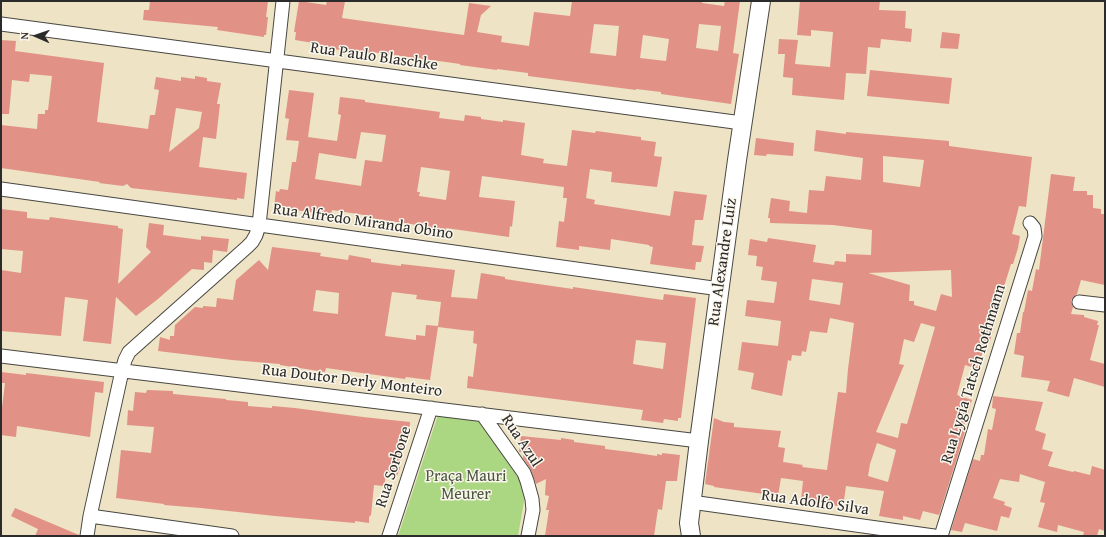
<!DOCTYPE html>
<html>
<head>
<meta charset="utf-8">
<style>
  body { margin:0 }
  #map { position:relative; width:1106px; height:537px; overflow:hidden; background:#eee3c4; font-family:"Gentium Book Plus",serif }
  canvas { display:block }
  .frame { position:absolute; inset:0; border:2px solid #2b2b2b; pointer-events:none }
  .north { position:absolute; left:16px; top:16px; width:40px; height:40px; -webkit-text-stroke:3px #fbf7ec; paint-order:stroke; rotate:272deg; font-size:11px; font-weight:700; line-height:16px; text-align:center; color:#2b2b2b }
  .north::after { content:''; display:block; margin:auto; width:14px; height:18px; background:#2b2b2b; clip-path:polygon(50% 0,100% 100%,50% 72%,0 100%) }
</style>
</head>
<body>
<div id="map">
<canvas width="1106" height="537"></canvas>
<div class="frame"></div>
<div class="north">N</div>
</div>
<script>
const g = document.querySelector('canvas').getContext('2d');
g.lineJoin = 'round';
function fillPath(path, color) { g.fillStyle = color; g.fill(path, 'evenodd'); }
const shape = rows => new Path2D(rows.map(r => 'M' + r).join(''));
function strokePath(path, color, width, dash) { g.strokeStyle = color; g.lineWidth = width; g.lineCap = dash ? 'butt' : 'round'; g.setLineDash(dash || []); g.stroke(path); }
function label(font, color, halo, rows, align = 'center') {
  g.font = font + ' "Gentium Book Plus",serif'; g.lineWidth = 3; g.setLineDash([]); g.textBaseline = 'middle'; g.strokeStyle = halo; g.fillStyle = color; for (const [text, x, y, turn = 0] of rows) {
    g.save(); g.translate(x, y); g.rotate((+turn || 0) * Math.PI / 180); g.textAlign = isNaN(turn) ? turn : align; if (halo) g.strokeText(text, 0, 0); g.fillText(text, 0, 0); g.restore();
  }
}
const green = shape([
  [439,412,479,417,526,490,518,536,398,536]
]);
const building = shape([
  [150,1,268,1,266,17,268,17,266,35,264,35,264,37,217,30,218,27,143,20,144,10,149,10],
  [299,1,326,5,327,1,345,1,342,18,464,35,469,3,491,6,481,15,477,32,502,36,501,42,529,46,534,12,570,16,572,1,702,1,702,3,724,6,725,1,740,1,733,53,739,54,731,104,661,94,661,92,636,89,636,90,528,76,528,73,497,69,497,70,460,65,460,64,446,62,371,52,370,54,319,47,320,44,295,40,296,32,294,32],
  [594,24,619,26,616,56,590,53],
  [699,24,721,26,718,51,696,48],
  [643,35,669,39,666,61,640,58],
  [800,1,880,1,879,10,906,11,905,28,912,29,911,42,881,39,880,48,868,47,866,74,846,73,844,100,792,95,793,78,783,77,785,54,778,54,779,39,798,40,795,64,830,67,833,32,811,30,811,36,797,35],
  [942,32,960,34,958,49,940,48],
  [1,40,16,41,15,51,104,63,97,122,148,129,150,115,155,115,159,90,154,89,156,77,181,81,181,77,195,79,195,76,207,78,207,81,221,83,217,104,220,104,216,139,203,137,199,167,247,173,244,199,237,198,237,200,131,188,127,184,123,186,99,183,100,182,1,168,1,125,37,129,38,114,45,114,45,110,48,110,52,76,30,74,29,82,12,80,9,114,1,114],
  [176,108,202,112,199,128,169,152],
  [870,70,952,78,949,104,867,96],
  [289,90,314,93,308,137,337,141,341,115,338,114,340,97,365,100,365,102,440,112,439,118,464,121,465,115,481,117,481,119,503,122,503,120,525,123,521,155,544,159,543,163,567,166,572,130,595,133,596,131,641,137,641,140,656,142,654,156,662,157,657,187,611,182,612,172,590,169,586,198,595,200,594,204,670,216,674,191,707,195,703,220,695,220,692,245,704,246,701,262,696,262,695,270,650,264,653,247,649,246,649,245,611,239,610,250,579,246,579,250,556,247,559,221,564,222,567,198,563,198,564,187,482,176,479,197,515,201,512,227,510,226,509,237,446,228,445,232,423,228,424,226,363,217,364,215,332,210,331,215,274,207,276,191,279,192,280,189,288,190,292,162,296,162,299,141,286,140,289,119,285,118],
  [361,132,386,135,382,162,365,160,361,186,315,179,319,153,356,159],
  [421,167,450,171,446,200,419,196,420,192,417,192],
  [816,130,846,134,846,132,949,141,949,146,1032,157,1026,207,1019,206,1012,234,1020,236,1018,248,1013,264,1011,264,997,309,999,309,989,344,985,343,978,369,965,365,957,395,972,400,963,430,965,431,958,455,939,515,923,511,920,520,903,516,903,520,879,516,884,491,846,486,843,507,801,500,803,481,781,478,778,496,714,487,714,486,705,484,714,418,724,422,734,423,734,427,781,431,778,447,785,448,783,462,803,465,802,467,827,470,838,392,846,393,848,369,854,323,830,318,827,333,810,331,806,352,802,351,801,356,792,355,791,361,788,360,782,396,751,389,754,373,738,370,742,342,778,346,781,321,745,316,747,300,774,303,777,282,761,280,763,267,756,266,757,256,748,255,750,239,767,242,768,238,816,245,813,262,834,265,835,261,846,262,846,254,871,255,872,230,833,225,770,223,770,218,768,218,771,198,790,201,789,211,807,213,809,190,824,191,826,176,861,180,863,158,814,151],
  [883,156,924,160,920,187,883,182],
  [951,270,952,297,941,294,936,311,914,305,914,301,909,301,910,285,868,273],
  [812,279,843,283,840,305,809,300],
  [921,323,935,327,907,424,901,423,898,438,876,432,904,365,899,364,904,339,914,342],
  [877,443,896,450,888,482,868,476,870,464],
  [756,138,794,143,793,156,767,154,766,156,754,155],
  [1051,174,1075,177,1073,191,1087,191,1087,195,1093,195,1093,208,1101,209,1101,214,1105,214,1105,285,1081,280,1077,294,1073,297,1071,301,1073,307,1071,314,1084,315,1084,317,1098,321,1097,325,1099,325,1090,360,1105,364,1105,387,1074,378,1069,397,1047,391,1050,381,1021,377,1024,356,1014,354,1017,333,1020,333,1023,312,1024,312,1028,290,1032,291,1036,269,1039,270],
  [1,209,27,212,27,218,49,220,50,217,118,226,118,228,123,229,118,284,151,252,146,247,149,223,164,225,163,235,201,240,201,236,229,239,227,252,213,250,212,263,204,262,204,270,192,269,158,299,136,316,116,297,111,344,83,341,88,300,65,297,61,336,1,331,1,270,21,273,23,251,1,249],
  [272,247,321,253,320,256,348,260,349,255,371,259,371,262,401,266,401,264,455,270,451,297,466,298,477,299,481,273,505,277,505,279,531,283,573,289,573,287,642,297,663,300,664,294,696,298,681,418,678,418,678,421,664,419,663,423,641,420,643,410,467,388,468,376,473,377,477,344,473,343,474,331,462,330,438,327,430,380,406,377,405,379,326,368,325,372,280,365,280,364,232,360,158,351,160,337,170,340,170,336,174,336,175,325,195,307,203,308,203,306,216,307,217,298,233,300,236,280,259,260,268,270],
  [316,290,339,293,338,314,313,311],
  [392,292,417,295,416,299,441,302,438,326,426,325,425,336,416,335,416,340,385,336],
  [636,340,666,343,663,369,633,364],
  [1,372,26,375,26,373,104,382,103,393,95,392,90,437,17,426,16,437,1,435,1,408,2,408,5,383,1,383],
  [147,390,173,391,173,394,226,399,226,400,248,402,248,406,272,408,272,406,295,408,363,417,410,422,409,435,403,434,400,468,397,476,386,475,384,486,374,485,371,515,369,517,369,523,355,521,355,523,275,516,201,508,164,505,164,504,116,498,121,450,151,453,154,427,127,425,128,410,133,411,135,392,146,393],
  [993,397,993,396,1043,402,1035,430,1046,434,1042,449,1053,452,1048,466,1073,472,1074,471,1090,475,1092,466,1105,470,1105,531,1099,529,1097,536,1083,536,1084,532,1058,525,1057,532,1038,527,1045,503,1040,502,1045,482,1020,474,1019,482,1000,479,993,498,1005,502,1004,505,1012,508,1009,518,1001,516,997,531,965,523,962,532,951,530,973,459,980,461,981,455,984,455,988,429,992,430,996,409,992,408],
  [521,436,561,440,561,438,574,440,574,442,605,446,605,449,630,452,657,456,657,454,662,455,662,453,680,455,677,481,666,481,662,510,658,509,654,536,545,536,549,510,546,510,549,496,545,495,546,479,536,484,531,470,523,458,524,452,519,452],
  [15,508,79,535,79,536,35,536,38,529,11,516]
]);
const street = shape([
  [1,24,742,123],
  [1,189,720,289],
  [1079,302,1105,305],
  [1,356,699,441],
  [482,414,524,473,527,481,532,499,533,510,528,536],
  [691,502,934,536],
  [90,516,232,536],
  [87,536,90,516,122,371,125,360,129,352,247,247,252,242,256,235,259,225,283,1],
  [389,536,431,408],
  [941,536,1035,236,1034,228,1030,223]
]);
const secondary = shape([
  [691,536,689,523,699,441,737,160,761,1]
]);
const streetNames = [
  ["Rua Paulo Blaschke",374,57,8],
  ["Rua Alfredo Miranda Obino",363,222,8],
  ["Rua Alexandre Luiz",723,262,-82],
  ["Rua Lygia Tatsch Rothmann",974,374,-73],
  ["Rua Doutor Derly Monteiro",352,381,7],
  ["Rua Azul",521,441,56],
  ["Rua Sorbone",394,467,-72],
  ["Rua Adolfo Silva",815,503,8]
];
const parkNames = [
  ["Praça Mauri",466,477],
  ["Meurer",466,495]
];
fillPath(green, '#acd782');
fillPath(building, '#e19186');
strokePath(street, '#484742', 15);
strokePath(secondary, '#484742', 20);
strokePath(street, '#fff', 13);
strokePath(secondary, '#fff', 18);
label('16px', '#2b2b2b', '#fbf7ec', streetNames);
label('16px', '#4b5641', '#fbf7ec', parkNames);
</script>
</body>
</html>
